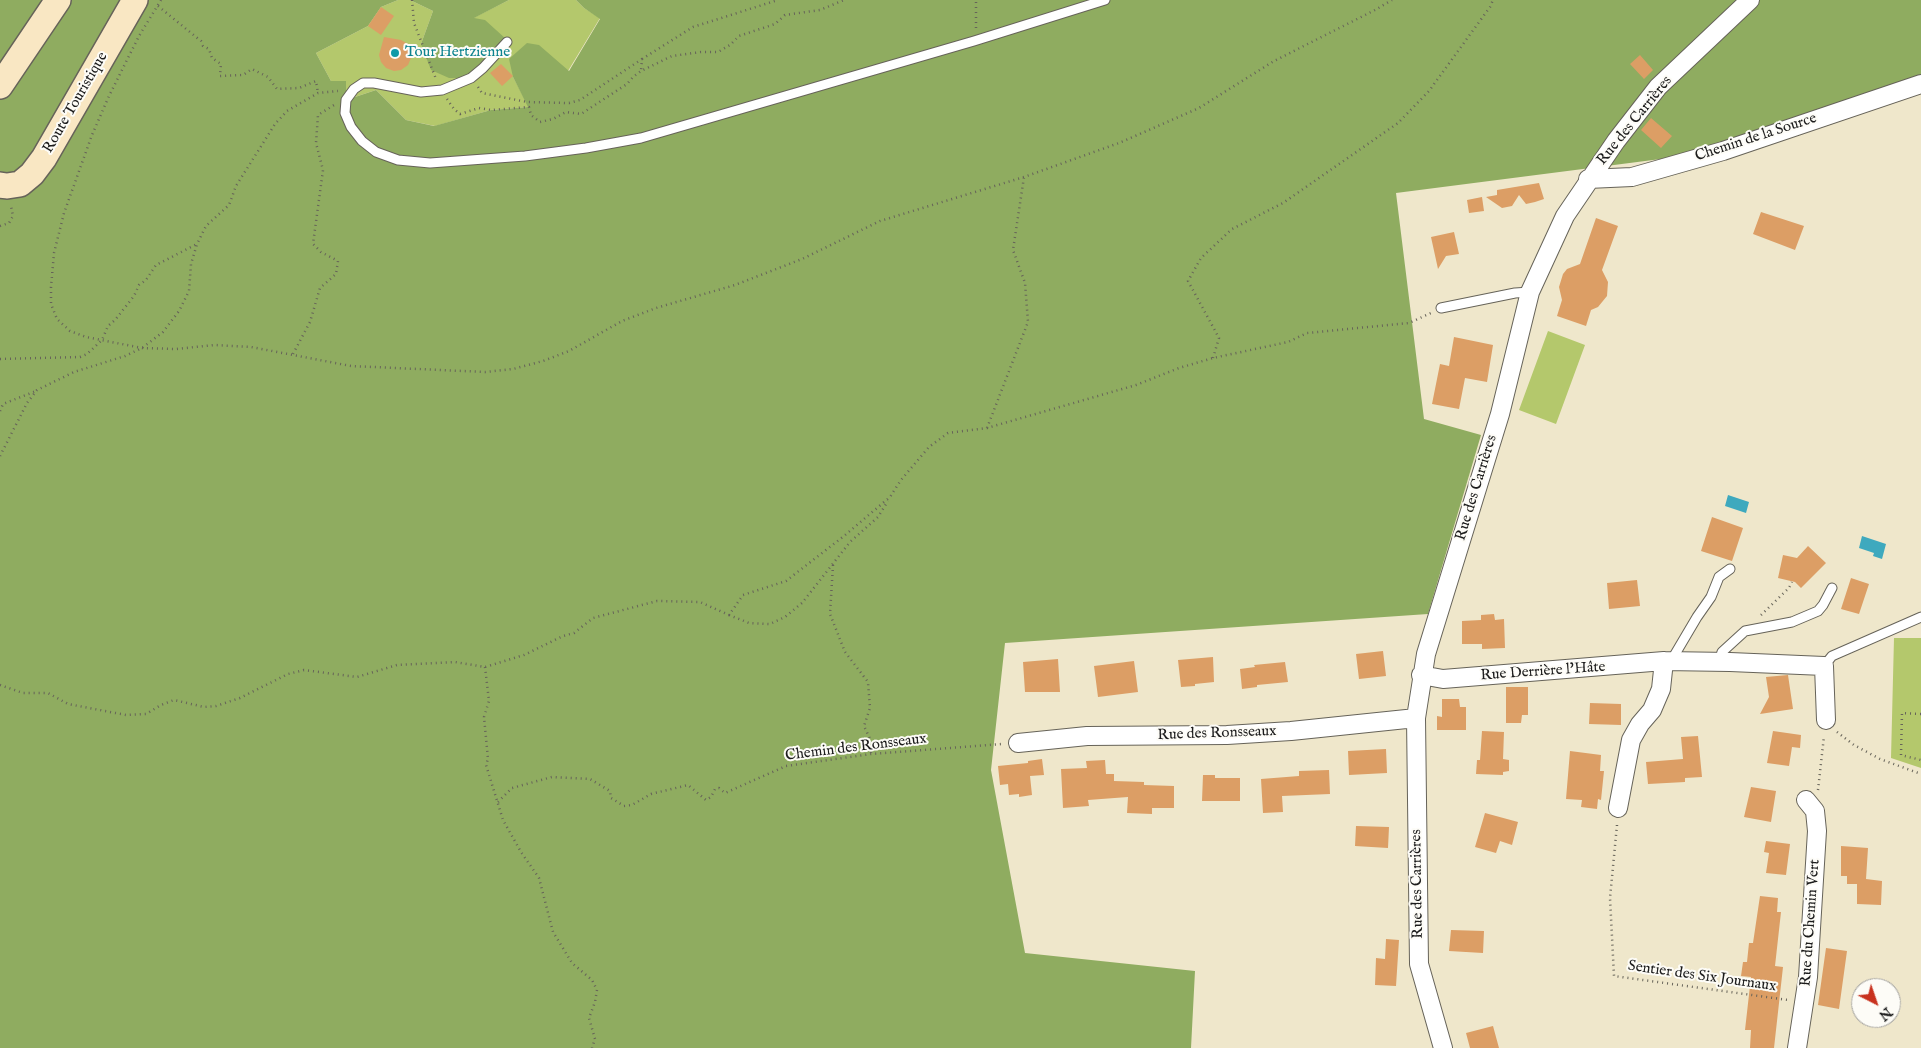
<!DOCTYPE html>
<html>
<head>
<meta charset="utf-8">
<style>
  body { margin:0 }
  #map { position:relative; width:1921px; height:1048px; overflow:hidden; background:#efe7cb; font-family:"IM FELL English",serif }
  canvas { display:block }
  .north { position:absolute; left:1851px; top:978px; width:50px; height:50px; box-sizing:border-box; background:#fdfcf7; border:1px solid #a3a29f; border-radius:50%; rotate:139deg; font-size:14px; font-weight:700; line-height:20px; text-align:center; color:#1c1c1c }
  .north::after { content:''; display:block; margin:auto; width:18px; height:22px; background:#c8321e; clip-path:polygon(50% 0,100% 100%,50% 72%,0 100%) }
</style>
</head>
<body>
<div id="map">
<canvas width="1921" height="1048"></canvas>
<div class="north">N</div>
</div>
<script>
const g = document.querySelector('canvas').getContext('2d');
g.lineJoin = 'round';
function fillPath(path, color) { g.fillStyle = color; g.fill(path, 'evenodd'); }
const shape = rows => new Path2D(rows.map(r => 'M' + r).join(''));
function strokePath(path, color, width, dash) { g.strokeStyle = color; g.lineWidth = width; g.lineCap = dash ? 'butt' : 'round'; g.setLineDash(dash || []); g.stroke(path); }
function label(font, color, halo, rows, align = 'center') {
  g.font = font + ' "IM FELL English",serif'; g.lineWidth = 4; g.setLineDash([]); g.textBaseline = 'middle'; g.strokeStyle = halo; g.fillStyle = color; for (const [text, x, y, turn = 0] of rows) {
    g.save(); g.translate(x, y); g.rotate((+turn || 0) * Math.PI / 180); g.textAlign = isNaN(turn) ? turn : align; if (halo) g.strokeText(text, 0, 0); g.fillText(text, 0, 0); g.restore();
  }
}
const green = shape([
  [398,0,410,0,433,11,421,44,509,0,576,0,584,8,600,18,568,71,513,77,529,107,491,110,435,126,406,120,376,90,346,100,331,81,316,53,368,26,381,7],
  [1548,331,1585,345,1556,424,1519,410],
  [1894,638,1921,638,1921,768,1891,758]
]);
const forest = shape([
  [0,0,398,0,381,7,368,26,316,53,331,81,346,81,346,100,376,90,406,120,434,126,491,110,528,107,513,77,509,59,527,43,539,45,569,71,600,19,584,8,576,0,1921,0,1921,84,1723,151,1396,193,1424,419,1481,435,1428,614,1005,643,991,770,1025,953,1195,971,1191,1048,0,1048],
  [410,0,509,0,474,18,485,20,506,39,471,78,449,78,431,70,421,44,433,11]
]);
const water = shape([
  [1728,495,1749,502,1746,513,1725,506],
  [1862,536,1886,544,1882,559,1873,556,1874,553,1859,548]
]);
const building = shape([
  [381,7,394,16,381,35,368,26],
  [384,37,401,40,408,44,411,51,411,58,408,65,401,70,394,71,386,68,381,62,379,55],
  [1640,55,1653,70,1644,79,1630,64],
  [501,64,513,76,502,86,490,73],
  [1651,118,1672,136,1661,148,1641,130],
  [1539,183,1544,199,1535,202,1526,204,1519,195,1512,206,1502,208,1486,197,1497,195,1497,190],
  [1482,197,1484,211,1469,213,1467,200],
  [1761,212,1804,226,1795,250,1753,234],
  [1596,218,1618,226,1602,270,1608,282,1607,296,1598,307,1591,310,1586,326,1557,316,1562,300,1559,287,1563,274,1567,269,1580,264],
  [1454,232,1459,254,1446,256,1438,269,1431,237],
  [1454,337,1493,345,1487,382,1465,378,1459,409,1432,404,1440,364,1449,366],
  [1712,517,1743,528,1732,561,1701,551],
  [1808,546,1826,563,1801,588,1795,582,1778,578,1783,555,1797,558],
  [1851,578,1869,584,1859,614,1841,609],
  [1637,580,1640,606,1609,609,1607,583],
  [1494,614,1495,620,1504,619,1505,648,1482,649,1482,644,1462,644,1462,621,1481,620,1481,615],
  [1383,651,1386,676,1359,679,1356,654],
  [1213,657,1214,682,1195,684,1195,686,1181,687,1178,660],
  [1058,659,1060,692,1025,692,1023,662],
  [1134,661,1138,692,1098,697,1094,666],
  [1285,662,1288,682,1257,685,1257,687,1242,689,1240,669,1255,667,1254,665],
  [1788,675,1793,709,1760,714,1769,697,1766,677],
  [1506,687,1528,687,1528,715,1522,715,1521,723,1506,723],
  [1442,699,1459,699,1460,707,1466,707,1466,730,1437,730,1437,716,1442,717],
  [1590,703,1621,704,1621,725,1589,724],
  [1482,731,1504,732,1503,759,1509,760,1509,771,1503,772,1503,775,1476,774,1477,760,1480,760],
  [1773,731,1801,735,1800,748,1792,747,1789,766,1767,763],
  [1698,736,1702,777,1685,778,1685,782,1648,784,1646,762,1683,759,1681,737],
  [1386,749,1387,773,1349,775,1348,751],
  [1570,751,1601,755,1600,771,1604,771,1601,800,1598,799,1597,809,1581,807,1582,800,1566,799],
  [1042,759,1044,775,1030,776,1032,795,1019,797,1019,794,1009,795,1008,784,1000,785,998,766,1028,763,1028,761],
  [1105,760,1106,774,1114,774,1114,781,1144,782,1144,785,1174,786,1174,808,1152,808,1152,814,1127,813,1128,797,1088,800,1089,806,1063,808,1061,769,1087,768,1086,761],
  [1329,770,1330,794,1282,796,1283,812,1263,813,1261,779,1299,776,1299,771],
  [1203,775,1215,775,1215,778,1240,778,1240,801,1202,801],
  [1751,787,1776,791,1771,822,1744,817],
  [1485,813,1518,822,1512,845,1500,841,1496,853,1475,847],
  [1356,826,1389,827,1388,848,1355,846],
  [1766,841,1790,844,1786,875,1766,873,1769,853,1764,852],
  [1841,846,1868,848,1866,879,1882,881,1881,905,1857,904,1857,884,1847,884,1847,876,1841,876],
  [1760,896,1778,898,1777,912,1781,912,1775,966,1783,967,1774,1048,1750,1048,1751,1030,1745,1030,1751,977,1741,976,1743,962,1747,962,1749,943,1753,943],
  [1451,930,1484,931,1483,953,1449,951],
  [1386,939,1399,940,1396,986,1375,985,1376,958,1385,959],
  [1826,948,1847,951,1839,1009,1818,1005],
  [1493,1026,1499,1048,1470,1048,1466,1033]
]);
const path = shape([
  [161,0,139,36,109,96,92,135,64,213,54,253,51,287,51,304,57,319,70,331,86,337,142,348,176,349,215,345,251,347,351,366,485,372,513,369,543,361,569,351,622,321,656,308,735,285,802,259,880,221,1024,177,1119,143,1199,108,1274,61,1375,10,1392,0],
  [412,0,414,23,436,79],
  [158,6,201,41,203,46,209,49,212,58,221,64,220,76,243,75,252,69,268,77,277,89,299,88,316,81,318,93],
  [976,28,976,0],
  [642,59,693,27,778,0],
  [478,87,482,93,527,102,569,103,580,100,642,59,641,71],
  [447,99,454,109,460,114,479,108,491,110,529,107,531,115,540,122,553,119,566,112,581,114,627,84,633,77,641,71,672,56,701,52,718,52,730,45,739,36,775,24,785,15,820,10,844,0],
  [0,226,9,223,13,216,11,206],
  [293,354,310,322,320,288,336,274,338,261,321,252,313,244,323,170,316,143,318,115,334,105],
  [1213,358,1219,338,1188,281,1201,258,1232,229,1283,203,1398,123,1429,91,1490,7,1493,0],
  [0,359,80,357,87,354,102,340,108,326,115,320,134,296,139,285,146,280,156,265,197,244],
  [0,411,3,404,36,391],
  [987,428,1028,322,1025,283,1013,250,1024,177],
  [0,456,27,403,37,390,74,372,125,356,142,348,163,332,179,311,189,291,191,264,197,244,206,226,229,205,236,186,275,124,287,111,318,93,338,91],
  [833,565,830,614,845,652,868,682,870,708,864,726,871,741,871,754],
  [729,615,749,623,770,624,785,617,802,603,850,542,878,517,888,501],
  [1761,615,1789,588,1792,582],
  [485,667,489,701,484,717,488,759,486,765,503,820,521,852,539,878,553,932,572,963,592,980,597,990,595,1002,589,1018,595,1039,592,1048],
  [0,685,23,693,48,693,68,704,126,715,146,714,161,705,174,700,204,707,216,706,240,698,288,674,304,670,357,677,397,665,455,662,485,667,524,655,563,636,574,633,593,618,657,601,700,602,729,615,743,595,786,581,844,536,890,497,901,480,929,447,948,433,987,428,1136,385,1179,368,1213,358,1288,342,1307,333,1409,323,1431,313],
  [1921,714,1902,713,1901,755,1921,760],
  [1837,732,1854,745,1880,759,1921,774],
  [1818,790,1824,736],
  [498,802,512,788,552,777,590,779,610,791,611,798,624,806,632,805,651,794,688,785,706,800,711,797,715,789,719,788,725,793,786,766,871,754,1002,744],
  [1617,825,1610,898,1614,976,1788,1000]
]);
const lane = shape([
  [507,42,483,68,471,78,442,90,421,92,374,83,363,83,354,89,346,100,345,113,351,127,362,141,376,152,398,160,430,163,525,156,586,148,641,138,974,41,1105,0],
  [1441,308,1515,293,1530,292],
  [1671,661,1697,617,1711,597,1719,577,1730,569],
  [1719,662,1722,652,1745,631,1792,622,1818,611,1823,605,1832,588],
  [1824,666,1832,656,1921,617]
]);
const street = shape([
  [1588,179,1632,177,1723,151,1921,84],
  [1421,675,1443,679,1664,661,1730,662,1824,666,1826,720],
  [1018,743,1087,736,1227,735,1291,731,1416,718],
  [1618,808,1631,740,1640,724,1652,710,1661,689,1664,661],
  [1443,1048,1419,964,1416,718,1426,654,1500,414,1530,292,1565,216,1616,141,1658,87,1750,0],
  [1797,1048,1808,977,1817,831,1815,811,1806,800]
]);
const secondary = shape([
  [0,86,58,0],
  [0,185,7,186,20,184,32,174,44,158,135,0]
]);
const markers = [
  [395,53,5,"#0f9aa8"]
];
const cultureNames = [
  ["Tour Hertzienne",405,53]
];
const streetNames = [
  ["Route Touristique",76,103,-60],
  ["Rue des Carrières",1635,121,-51],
  ["Chemin de la Source",1756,138,-18],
  ["Rue des Carrières",1477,488,-73],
  ["Rue Derrière l'Hâte",1543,672,-4],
  ["Rue des Ronsseaux",1217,734,-2],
  ["Chemin des Ronsseaux",856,748,-7],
  ["Rue des Carrières",1418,884,-91],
  ["Rue du Chemin Vert",1811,923,-86],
  ["Sentier des Six Journaux",1702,977,8]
];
fillPath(green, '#b4c86c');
fillPath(forest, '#8fac60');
fillPath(water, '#3ea9be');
fillPath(building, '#dc9e65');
strokePath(lane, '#666359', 11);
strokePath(street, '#666359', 20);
strokePath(secondary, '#666359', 28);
strokePath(path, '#666359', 2.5, [1, 4]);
strokePath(lane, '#fff', 9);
strokePath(street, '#fff', 18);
strokePath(secondary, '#f9e7c3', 25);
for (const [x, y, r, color] of markers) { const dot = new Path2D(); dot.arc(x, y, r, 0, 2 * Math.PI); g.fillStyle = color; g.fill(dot); strokePath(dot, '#fdfcf7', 2); }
label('15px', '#0d838f', '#fdfcf7', cultureNames, 'left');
label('15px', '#1c1c1c', '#fdfcf7', streetNames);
</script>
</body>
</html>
